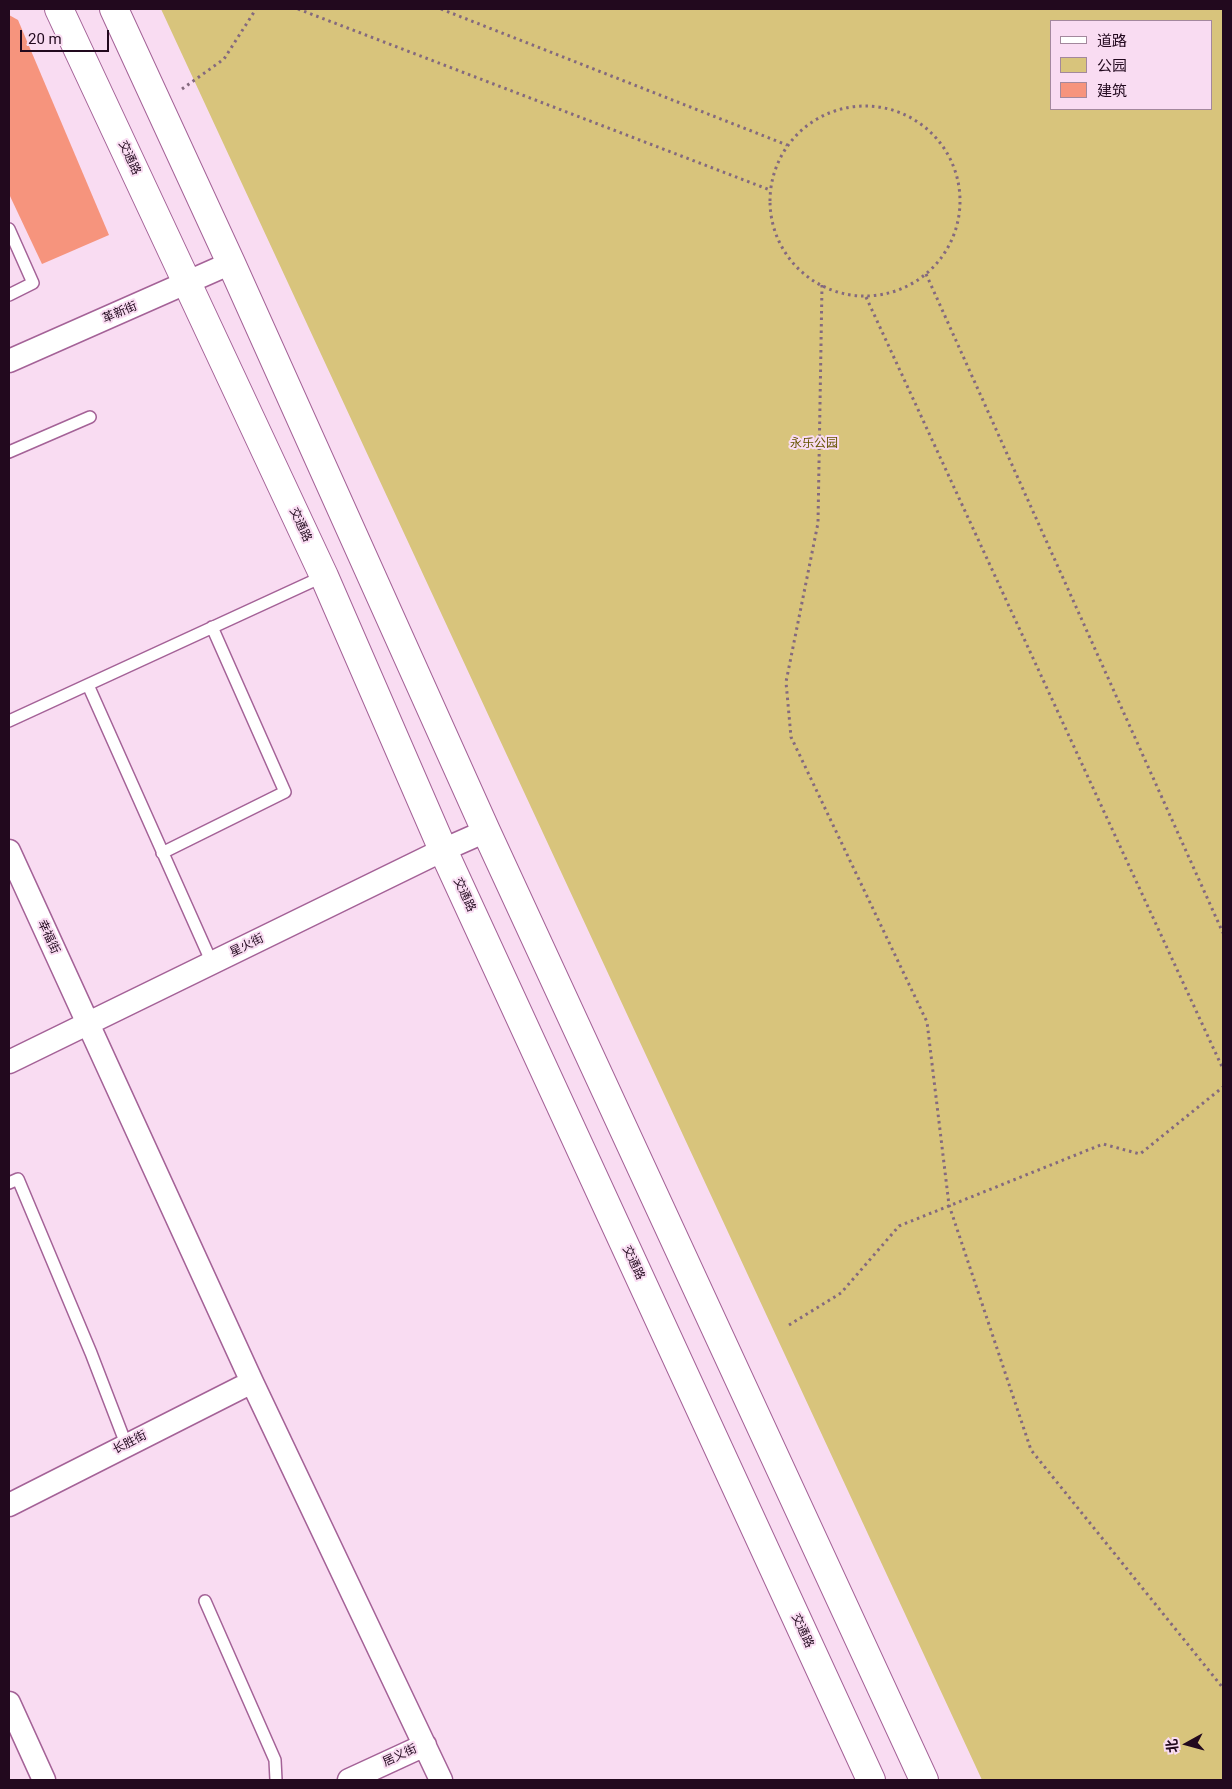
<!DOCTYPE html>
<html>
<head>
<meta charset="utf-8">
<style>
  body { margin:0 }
  #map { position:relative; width:1232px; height:1789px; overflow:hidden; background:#f9dcf2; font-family:Roboto,"Noto Sans SC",sans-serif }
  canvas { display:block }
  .frame { position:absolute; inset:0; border:10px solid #22091e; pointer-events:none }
  .legend { position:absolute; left:1050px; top:20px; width:162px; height:90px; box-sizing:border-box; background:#f9dcf2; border:1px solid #a3889d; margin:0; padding:6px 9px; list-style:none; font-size:15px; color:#22091e }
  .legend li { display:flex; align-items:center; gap:10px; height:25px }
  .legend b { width:25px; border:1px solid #a3889d }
  .north { position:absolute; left:1162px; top:1719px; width:50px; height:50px; -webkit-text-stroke:4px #f9dcf2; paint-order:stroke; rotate:263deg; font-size:14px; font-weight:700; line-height:20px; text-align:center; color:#22091e }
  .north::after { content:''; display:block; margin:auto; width:18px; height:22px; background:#22091e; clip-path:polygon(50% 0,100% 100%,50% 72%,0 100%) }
  .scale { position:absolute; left:20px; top:30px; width:89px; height:22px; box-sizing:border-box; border:2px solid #22091e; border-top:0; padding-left:6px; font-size:15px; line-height:18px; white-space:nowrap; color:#22091e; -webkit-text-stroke:4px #f9dcf2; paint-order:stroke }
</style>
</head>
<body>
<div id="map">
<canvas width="1232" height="1789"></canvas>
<div class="frame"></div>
<ul class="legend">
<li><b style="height:6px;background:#fff"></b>道路</li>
<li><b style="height:14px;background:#d8c47c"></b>公园</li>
<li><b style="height:14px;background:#f6947d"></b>建筑</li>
</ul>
<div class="north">北</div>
<div class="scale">20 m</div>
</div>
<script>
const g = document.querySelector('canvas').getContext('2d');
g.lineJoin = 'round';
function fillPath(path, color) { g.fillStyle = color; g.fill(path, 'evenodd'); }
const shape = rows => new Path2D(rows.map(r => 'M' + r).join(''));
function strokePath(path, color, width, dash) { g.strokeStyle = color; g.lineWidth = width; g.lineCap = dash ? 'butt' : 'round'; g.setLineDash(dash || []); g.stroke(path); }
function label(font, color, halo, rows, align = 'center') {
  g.font = font + ' Roboto,"Noto Sans SC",sans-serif'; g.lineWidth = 4; g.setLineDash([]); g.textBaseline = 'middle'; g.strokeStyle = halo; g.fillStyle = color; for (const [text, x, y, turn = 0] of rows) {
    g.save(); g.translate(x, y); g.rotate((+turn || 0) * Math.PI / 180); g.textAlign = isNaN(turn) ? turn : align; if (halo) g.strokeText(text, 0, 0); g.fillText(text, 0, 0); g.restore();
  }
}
const green = shape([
  [161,9,1223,9,1223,1780,982,1780],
  [1051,21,1211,21,1211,109,1051,109]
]);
const building = shape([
  [9,15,18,20,109,235,42,264,9,194]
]);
const path = shape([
  [298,9,770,190],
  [441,9,787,145],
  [182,89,224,59,256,9],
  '770 201a95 95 0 1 1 190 0a95 95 0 1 1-190 0Z',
  [926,274,1223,933],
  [822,285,818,523,786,682,791,737,927,1022,949,1205,1031,1450,1223,1688],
  [866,297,1223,1069],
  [789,1325,841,1293,899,1226,1103,1144,1140,1154,1223,1087]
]);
const lane = shape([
  [9,229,33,283,9,295],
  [9,452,90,417],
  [88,685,212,963],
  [9,721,324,576],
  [162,853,285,792,212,627],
  [9,1183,18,1179,91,1353,126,1444],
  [205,1601,275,1760,276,1780]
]);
const street = shape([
  [9,361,231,263],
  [9,851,252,1382,441,1780],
  [9,1062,443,850,486,831],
  [9,1505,252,1382],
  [9,1703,44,1780],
  [349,1780,425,1745]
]);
const primary = shape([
  [59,9,324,576,443,850,871,1780],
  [114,9,231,263,486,831,924,1780]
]);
const streetNames = [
  ["交通路",129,158,65],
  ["革新街",120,313,-23],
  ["交通路",300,525,65],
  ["交通路",464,895,65],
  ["幸福街",48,937,65],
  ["星火街",247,946,-26],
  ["交通路",633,1263,65],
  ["长胜街",130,1443,-27],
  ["交通路",802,1631,65],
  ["居义街",400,1756,-25]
];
const parkNames = [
  ["永乐公园",814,444]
];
fillPath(green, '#d8c47c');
fillPath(building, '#f6947d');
strokePath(lane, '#a46297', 14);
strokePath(street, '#a46297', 25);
strokePath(primary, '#a46297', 30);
strokePath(path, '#84697e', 3, [2.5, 4]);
strokePath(lane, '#fff', 11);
strokePath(street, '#fff', 22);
strokePath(primary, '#fff', 28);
label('12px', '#22091e', '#f9dcf2', streetNames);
label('12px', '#655300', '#f9dcf2', parkNames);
</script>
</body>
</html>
